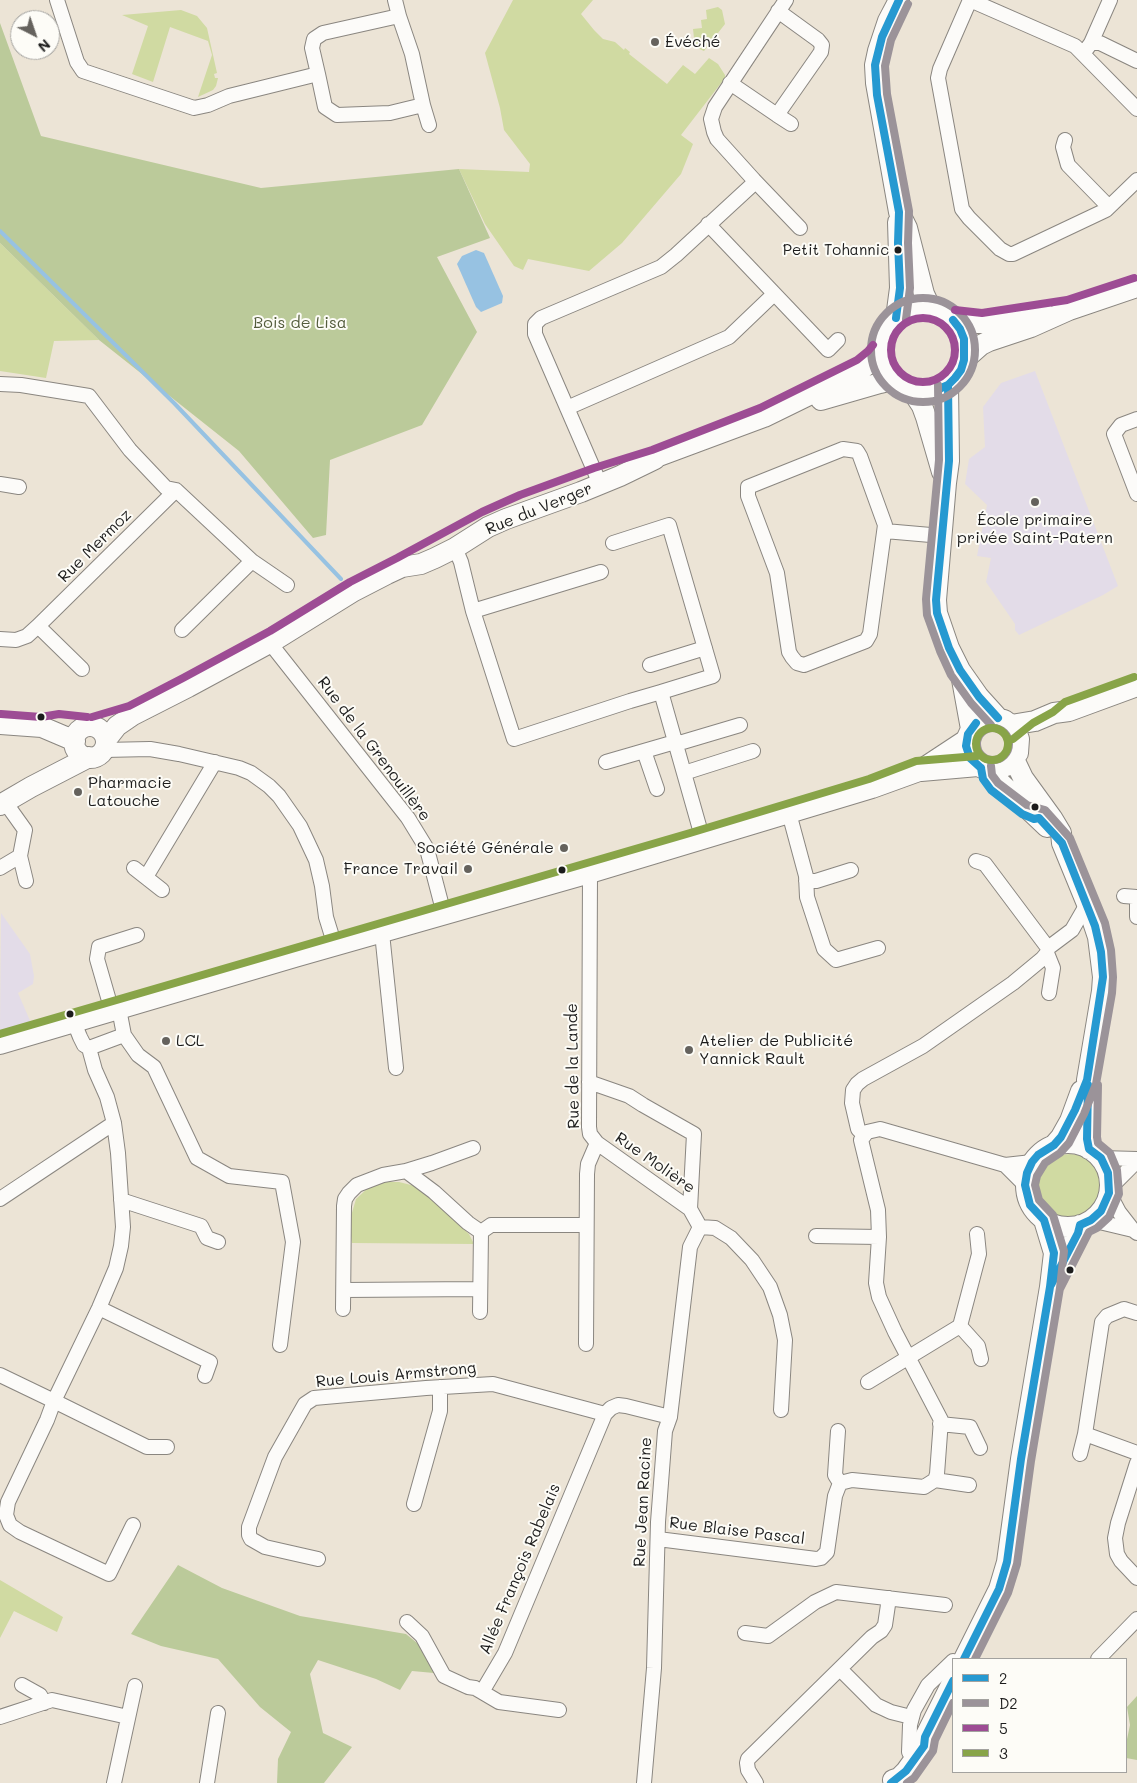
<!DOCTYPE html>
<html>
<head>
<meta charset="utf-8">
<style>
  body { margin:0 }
  #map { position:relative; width:1137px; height:1783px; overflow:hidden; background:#ece4d6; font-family:Mali,sans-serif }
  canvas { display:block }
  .legend { position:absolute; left:952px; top:1658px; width:175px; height:115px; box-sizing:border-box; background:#fdfcf7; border:1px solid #a3a29f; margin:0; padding:6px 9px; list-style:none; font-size:15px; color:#1c1c1c }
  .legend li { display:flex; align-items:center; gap:10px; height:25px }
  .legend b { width:25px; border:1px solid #a3a29f }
  .north { position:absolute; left:10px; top:10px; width:50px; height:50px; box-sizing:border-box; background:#fdfcf7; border:1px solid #a3a29f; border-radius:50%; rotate:139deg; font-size:14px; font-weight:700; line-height:20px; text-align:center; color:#1c1c1c }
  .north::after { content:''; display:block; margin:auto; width:18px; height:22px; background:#65625d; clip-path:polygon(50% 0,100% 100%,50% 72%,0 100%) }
</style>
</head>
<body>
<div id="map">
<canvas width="1137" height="1783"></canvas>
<ul class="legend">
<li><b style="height:6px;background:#2699d1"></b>2</li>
<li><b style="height:6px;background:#9b9399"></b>D2</li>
<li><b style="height:6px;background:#9d4c94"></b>5</li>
<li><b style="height:6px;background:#88a448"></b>3</li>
</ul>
<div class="north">N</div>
</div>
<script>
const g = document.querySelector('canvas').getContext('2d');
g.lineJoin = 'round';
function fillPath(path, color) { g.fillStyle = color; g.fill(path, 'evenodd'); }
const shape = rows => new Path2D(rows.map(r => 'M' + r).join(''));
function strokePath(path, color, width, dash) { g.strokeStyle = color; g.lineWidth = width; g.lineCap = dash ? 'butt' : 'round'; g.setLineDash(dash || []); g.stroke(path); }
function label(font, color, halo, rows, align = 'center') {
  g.font = font + ' Mali,sans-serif'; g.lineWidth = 4; g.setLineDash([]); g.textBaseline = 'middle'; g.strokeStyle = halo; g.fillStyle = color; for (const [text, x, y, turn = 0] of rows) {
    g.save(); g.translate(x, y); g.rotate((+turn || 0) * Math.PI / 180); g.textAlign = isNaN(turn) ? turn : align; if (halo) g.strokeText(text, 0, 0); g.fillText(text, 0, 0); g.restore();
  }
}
const built = shape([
  [1035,371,1118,586,1103,595,1019,635,1015,630,1015,624,986,582,991,558,977,556,987,505,965,484,969,459,985,447,983,407,1001,383],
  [1,913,30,954,34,976,33,984,18,993,31,1023,0,1033]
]);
const green = shape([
  [513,0,593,0,581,14,594,30,603,39,615,42,624,50,625,48,630,52,629,54,667,84,683,65,695,74,709,58,718,64,725,75,725,78,681,135,693,144,681,174,622,243,589,271,528,259,523,270,514,266,485,224,459,169,529,172,530,164,504,130,500,108,485,53],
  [718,7,722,10,725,24,704,51,695,47,693,29,702,28,701,20,707,19,706,10],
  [181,10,197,16,207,28,217,73,214,74,215,78,218,78,216,86,213,90,198,97,212,55,208,41,170,27,153,82,132,74,148,26,122,15],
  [0,243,99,340,54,341,46,378,0,371],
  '1037 1187a33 33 0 1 1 66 0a33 33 0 1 1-66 0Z',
  [383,1182,399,1182,415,1186,434,1201,469,1234,474,1244,352,1243,349,1223,356,1199,370,1186],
  [0,1580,63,1617,57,1632,14,1611,0,1638]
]);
const forest = shape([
  [0,23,41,136,261,188,459,169,490,238,437,257,477,332,422,425,330,460,326,535,313,538,239,451,99,340,0,243],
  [178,1565,222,1588,300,1616,406,1634,422,1647,434,1673,412,1671,400,1690,376,1679,318,1660,310,1674,323,1733,352,1747,324,1783,277,1783,278,1759,291,1732,260,1707,218,1659,161,1646,131,1634],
  [1137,1696,1137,1760,1126,1758,1126,1744,1130,1725,1127,1707]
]);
const water = shape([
  [476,250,484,253,503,296,502,303,481,312,476,307,457,264,462,256]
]);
const stream = shape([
  [0,231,175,404,341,579]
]);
const street = shape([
  [57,0,77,62,83,71,194,108,208,105,229,96,318,74,312,48,314,39,323,33,399,16,395,0],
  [786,0,715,107,711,119,714,132,717,139,754,180,800,228],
  [970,0,940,69,938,78,962,209,969,218,1000,249,1009,254,1013,254,1106,210,1137,180],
  [970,0,1075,46,1137,109],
  [1091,43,1100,43,1137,61],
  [1083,54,1091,43,1110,0],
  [318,74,325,107,337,115,390,113,423,105,412,54,399,16],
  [730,83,777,115,821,52,822,45,818,40,778,11],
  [423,105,429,125],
  [777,115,791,124],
  [1065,140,1063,147,1068,165,1109,207],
  [708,224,828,350,838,340],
  [0,384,21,385,89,396,130,450,166,488,176,490,252,561,287,585],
  [567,408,729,337,774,294],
  [1137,419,1121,425,1114,434,1137,494],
  [843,449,857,451,860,456,885,525,870,634,866,641,804,665,797,663,792,657,789,652,777,573,748,496,748,487,843,449],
  [597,477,535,334,535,324,541,318,661,267,676,255,752,185,754,180],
  [0,484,19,487],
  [885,531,942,536],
  [613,543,669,525,713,676,661,692],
  [455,548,461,562,473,611,514,739,630,701,661,692,703,840],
  [473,611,601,572],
  [182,630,252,561],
  [0,639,16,640,27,636,38,626],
  [270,643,408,818,427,849,444,914],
  [650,665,705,648],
  [82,669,38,626,176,490],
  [676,744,740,725],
  [104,750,150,749,179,754,239,768,251,773,269,786,279,796,300,826,316,860,322,886,326,917,335,946],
  [644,751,657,789],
  [606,762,675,742],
  [684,773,753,751],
  [5,802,25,830,20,856,26,881],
  [789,813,806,876,807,897,824,949,836,960,878,948],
  [976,861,985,864,1048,948,1072,930,1087,904],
  [0,868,20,856],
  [134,868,162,890],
  [146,877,215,762],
  [806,881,816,881,851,870],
  [1124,896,1137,897],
  [1137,903,1137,917],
  [382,933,396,1068],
  [1047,953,1053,968,1049,993],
  [119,1009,124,1035,138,1055,154,1067,197,1158,229,1176,282,1182,293,1242,280,1345],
  [112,1011,97,959,99,947,137,935],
  [89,1048,124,1035],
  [589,1082,629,1096,643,1105,694,1134,690,1209],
  [864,1135,858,1129,852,1103,853,1090,857,1084,863,1079,923,1046,1013,983,1042,959,1047,953,1048,948],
  [597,1143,690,1209,700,1227],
  [1101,1158,1137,1159],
  [1005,1165,1032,1162],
  [406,1171,434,1192,468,1223,481,1232],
  [1110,1188,1137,1161],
  [1109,1193,1119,1212,1133,1230,1137,1233],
  [0,1199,114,1123],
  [121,1200,201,1226,207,1238,218,1242],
  [1091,1220,1133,1230],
  [700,1227,715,1228,731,1238,752,1260,770,1287,780,1315,785,1340,781,1410],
  [481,1232,491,1225,586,1225],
  [816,1236,879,1237],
  [344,1290,480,1289],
  [99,1308,210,1362,205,1376],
  [343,1309,344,1206,345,1199,349,1193,357,1185,383,1175,406,1171,432,1163,473,1148],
  [480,1312,481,1232],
  [1137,1313,1124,1309,1107,1316,1102,1322,1085,1434,1137,1453],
  [960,1326,978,1346,981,1359],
  [586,1344,587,1174,588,1164,597,1143,590,1134,589,1127,590,873],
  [0,1375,54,1401,99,1308,116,1268,121,1246,123,1227,118,1153,114,1123,107,1097,95,1070,89,1048,84,1045,80,1037,74,1022],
  [868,1382,960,1326,979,1254,977,1234],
  [940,1424,970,1427,980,1448],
  [838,1431,835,1475,840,1483],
  [1080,1454,1085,1434],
  [1137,1463,1118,1523,1115,1538,1117,1554,1121,1561,1137,1578],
  [935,1480,969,1485],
  [414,1504,440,1411,440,1387],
  [133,1525,109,1574,20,1532,10,1525,6,1515,8,1502,47,1420,54,1401,147,1447,167,1447],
  [658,1539,816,1559,821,1558,827,1552,835,1496,840,1483,852,1480,924,1487,935,1480,937,1474,941,1420,895,1332,879,1297,876,1283,879,1237,878,1210,861,1140,867,1132,880,1129,1005,1165,1025,1185],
  [318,1559,265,1547,251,1539,249,1535,249,1527,275,1457,305,1404,314,1398,426,1388,493,1384,605,1414,611,1408,618,1405,626,1406,670,1417],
  [407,1622,422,1636,444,1676,468,1687,475,1688,482,1692,505,1653,605,1414],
  [745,1633,768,1636,815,1602,836,1592,945,1605],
  [1098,1659,1137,1619],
  [840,1669,876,1705,891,1712,911,1717],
  [22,1685,40,1695,44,1703],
  [482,1692,499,1702,559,1710],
  [0,1717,52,1700,128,1717],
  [911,1755,909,1752,910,1725,914,1710,928,1685,953,1661],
  [114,1783,135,1686],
  [207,1783,218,1713],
  [644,1783,654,1668,658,1522,665,1431,670,1417,690,1247,700,1227],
  [756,1783,748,1770,747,1763,748,1759,872,1637,881,1631,885,1625,889,1598]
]);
const secondary = shape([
  [899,0,888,21,878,51,875,65,876,83,899,212,907,228,924,294,931,309],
  '881 350a42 42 0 1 1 84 0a42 42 0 1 1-84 0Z',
  [896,318,900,288,898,222],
  [953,320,970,323,983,323,1045,314],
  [964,360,981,345,989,341,1031,327,1069,310,1137,287],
  [948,385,949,461,946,483,936,600,937,613,949,648,960,670,979,697,998,718],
  [912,391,922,406,926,417,942,472],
  [821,400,880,383,888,381,895,382],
  [643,462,764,417,862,369,876,358,881,350],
  [961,674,971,729],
  [0,724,42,727,75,741],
  [1011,725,1035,721,1054,713,1069,711,1137,686],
  '74 742a16 16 0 1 1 32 0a16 16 0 1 1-32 0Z',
  [106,740,117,726,133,715,188,687,275,640,354,591,387,574,402,567,421,564,435,558,455,548,488,527,506,519,581,492,620,476,655,459],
  [1014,759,1023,778,1052,818,1061,833,1062,843,1087,904,1098,937,1103,977,1102,991,1087,1080,1088,1095,1086,1131,1089,1149],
  [987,770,1047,827],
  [921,771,978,766,987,770,994,770,1009,765,1018,753,1019,739,1016,731,1011,725,1004,720,990,717,983,719,971,729,966,740,966,746,970,758,978,766],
  [0,805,31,787,89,757],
  [0,1044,295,957,590,873,872,788,919,771,966,740],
  '1026 1185a42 42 0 1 1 84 0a42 42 0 1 1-84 0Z',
  [1054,1145,1061,1137,1070,1121,1081,1091],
  [1056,1274,1078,1233,1080,1225],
  [964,1659,999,1589,1007,1562,1021,1459,1050,1287,1054,1253,1044,1220],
  [893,1780,899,1778,906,1771,924,1746,925,1737,953,1681]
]);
const bus1 = shape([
  [896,318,900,288,898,243,899,212,877,95,875,65,882,37,899,0],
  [948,385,949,461,936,600,937,613,949,648,960,670,979,697,998,718],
  [939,389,948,385,955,378,961,370,964,360,964,339,960,329,953,320],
  [976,723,968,734,966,746,970,758,981,768],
  [1051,1285,1078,1233,1080,1225,1091,1220,1101,1211,1109,1193,1108,1173,1101,1158,1089,1149,1087,1139,1088,1085],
  [964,1659,999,1589,1007,1562,1021,1459,1050,1287,1054,1253,1044,1220,1030,1205,1025,1185,1027,1173,1032,1162,1038,1155,1054,1145,1061,1137,1075,1110,1087,1080,1103,977,1101,952,1095,926,1062,843,1039,818,1034,819,1022,814,991,790,983,779,981,768],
  [891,1783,906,1771,924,1746,925,1737,953,1681]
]);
const bus2 = shape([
  '871 350a52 52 0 1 1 104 0a52 52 0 1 1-104 0Z',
  [906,319,910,288,908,243,909,211,887,94,885,66,891,40,908,4],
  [938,385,939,460,926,599,927,615,940,651,951,675,971,703,991,725],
  '977 744a16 16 0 1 1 32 0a16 16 0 1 1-32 0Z',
  [1060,1289,1089,1232,1097,1228,1109,1217,1119,1194,1117,1170,1110,1153,1098,1143,1097,1137,1098,1085],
  [975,1659,1008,1593,1017,1564,1031,1461,1060,1288,1064,1251,1053,1215,1039,1200,1035,1185,1037,1176,1045,1163,1060,1153,1069,1143,1084,1114,1096,1084,1112,993,1113,977,1111,950,1105,923,1070,838,1045,810,1027,805,998,783,992,775,991,766],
  [907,1783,914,1778,933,1751,935,1740,953,1703]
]);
const bus3 = shape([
  [955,310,982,313,1067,300,1134,278],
  '891 350a32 32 0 1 1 64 0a32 32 0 1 1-64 0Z',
  [1,714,41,717,59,714,87,717],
  [92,717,129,706,183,678,270,631,350,582,397,558,482,512,520,495,594,468,652,450,760,408,857,360,868,351,873,345]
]);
const bus4 = shape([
  '976 744a16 16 0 1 1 32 0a16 16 0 1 1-32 0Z',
  [1013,739,1033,723,1053,712,1065,702,1134,677],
  [0,1034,690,833,869,779,916,761,977,756]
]);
const markers = [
  [655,42,5,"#65625d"],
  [898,250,4.5,"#1c1c1c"],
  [1035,502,5,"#65625d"],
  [41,717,4.5,"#1c1c1c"],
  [78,792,5,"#65625d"],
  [1035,807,4.5,"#1c1c1c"],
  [564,848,5,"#65625d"],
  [468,869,5,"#65625d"],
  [562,870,4.5,"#1c1c1c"],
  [70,1014,4.5,"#1c1c1c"],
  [166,1041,5,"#65625d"],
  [689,1050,5,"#65625d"],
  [1070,1270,4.5,"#1c1c1c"]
];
const busNames = [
  ["Petit Tohannic",889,250]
];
const poiNames = [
  ["Évéché",665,42],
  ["École primaire",1035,520,"center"],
  ["privée Saint-Patern",1035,538,"center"],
  ["Pharmacie",88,783],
  ["Latouche",88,801],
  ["Société Générale",554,848,"right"],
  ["France Travail",458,869,"right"],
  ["LCL",176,1041],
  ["Atelier de Publicité",699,1041],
  ["Yannick Rault",699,1059]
];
const parkNames = [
  ["Bois de Lisa",300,323]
];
const streetNames = [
  ["Rue du Verger",539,509,-22],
  ["Rue Mermoz",95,546,-45],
  ["Rue de la Grenouillère",374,749,53],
  ["Rue de la Lande",573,1066,-91],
  ["Rue Molière",655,1163,35],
  ["Rue Louis Armstrong",396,1375,-5],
  ["Rue Jean Racine",643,1502,-87],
  ["Rue Blaise Pascal",737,1531,7],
  ["Allée François Rabelais",520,1569,-67]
];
fillPath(built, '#e3dce8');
fillPath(green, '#d0daa2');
fillPath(forest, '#bbca9a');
fillPath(water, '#97c2e2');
strokePath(stream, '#97c2e2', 4);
strokePath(street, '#8a8680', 16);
strokePath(secondary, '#8a8680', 22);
strokePath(street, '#fcfbf9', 14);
strokePath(secondary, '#fcfbf9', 20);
strokePath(bus1, '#2699d1', 8);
strokePath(bus2, '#9b9399', 8);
strokePath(bus3, '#9d4c94', 8);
strokePath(bus4, '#88a448', 8);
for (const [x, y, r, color] of markers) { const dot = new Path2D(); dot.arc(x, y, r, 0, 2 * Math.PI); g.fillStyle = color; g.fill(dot); strokePath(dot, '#fdfcf7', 2); }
label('15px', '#1c1c1c', '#fdfcf7', busNames, 'right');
label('16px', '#1c1c1c', '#fdfcf7', poiNames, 'left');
label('16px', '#535c3c', '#fdfcf7', parkNames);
label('16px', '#1c1c1c', '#fdfcf7', streetNames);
</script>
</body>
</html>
